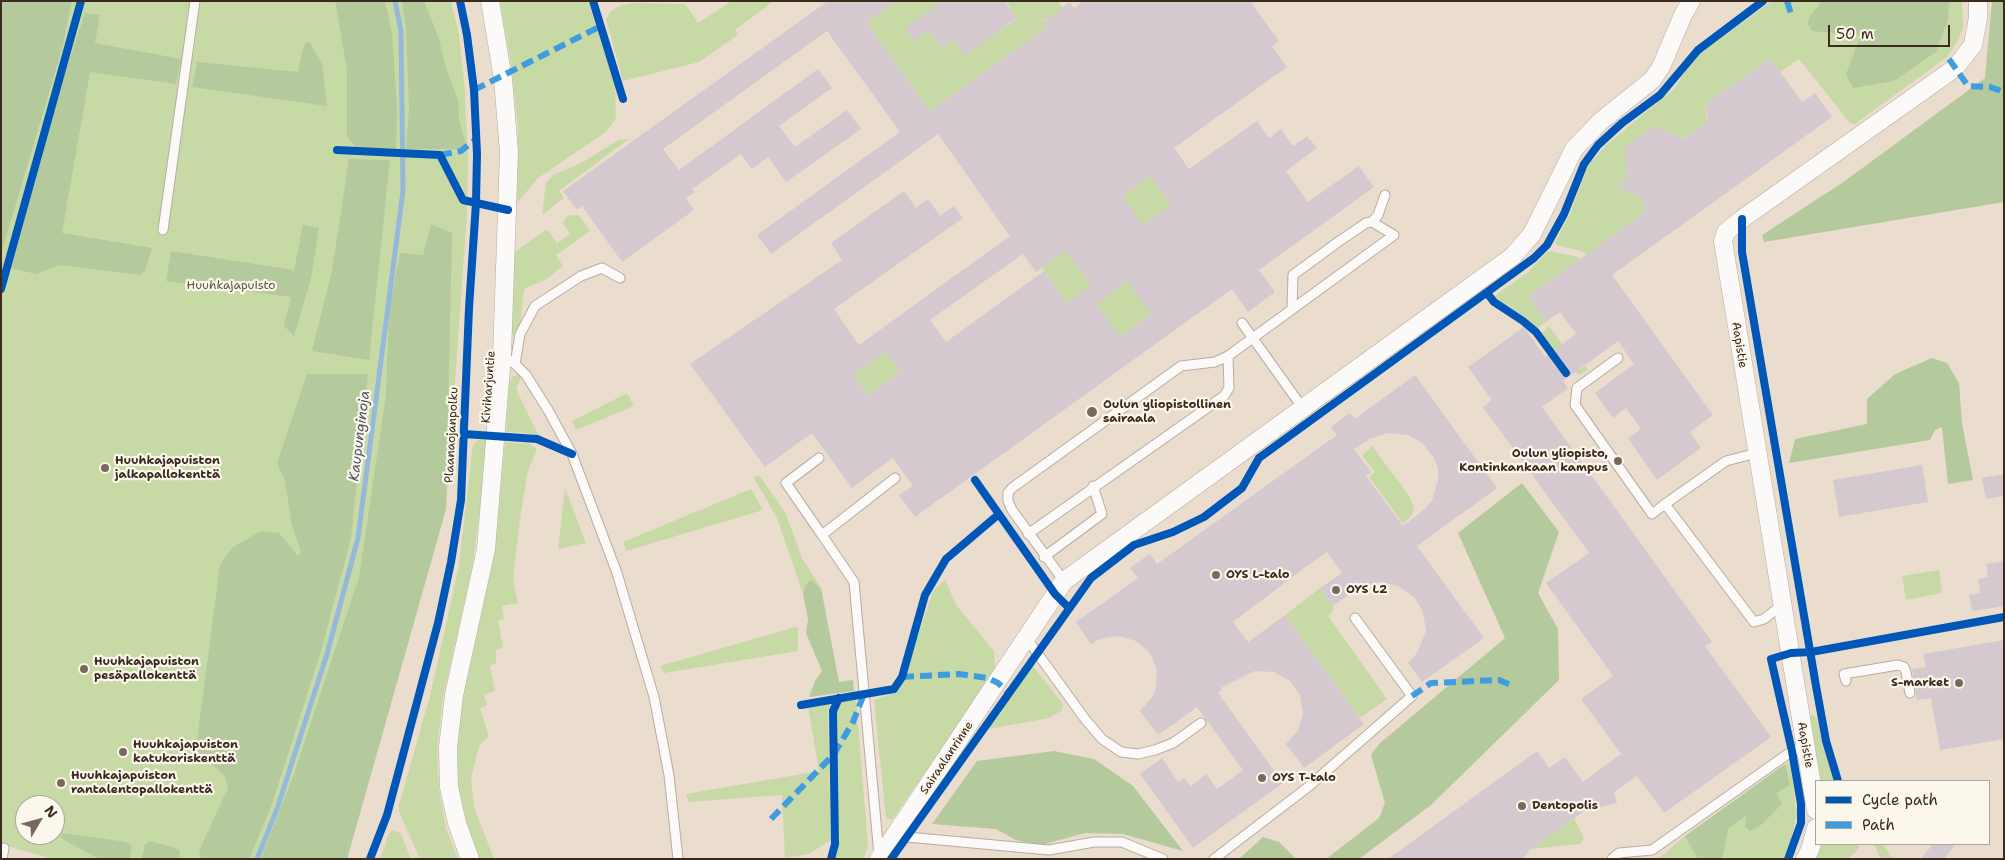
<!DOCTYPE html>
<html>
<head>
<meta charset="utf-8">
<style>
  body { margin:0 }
  #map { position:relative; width:2005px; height:860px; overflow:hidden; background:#eaddce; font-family:"Shantell Sans",sans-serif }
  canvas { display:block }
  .frame { position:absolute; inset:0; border:2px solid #3b2a1e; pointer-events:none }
  .legend { position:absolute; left:1815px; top:780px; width:175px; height:65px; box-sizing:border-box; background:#fbf7ec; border:1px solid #aea59a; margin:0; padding:6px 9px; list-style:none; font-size:15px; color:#3b2a1e }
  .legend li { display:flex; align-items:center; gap:10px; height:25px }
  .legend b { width:25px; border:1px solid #aea59a }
  .north { position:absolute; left:15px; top:795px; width:50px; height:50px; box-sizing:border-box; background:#fbf7ec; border:1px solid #aea59a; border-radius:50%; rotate:53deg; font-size:14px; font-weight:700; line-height:20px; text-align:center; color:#3b2a1e }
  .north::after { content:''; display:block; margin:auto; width:18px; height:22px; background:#78695c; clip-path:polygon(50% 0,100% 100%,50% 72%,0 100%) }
  .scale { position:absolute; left:1828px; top:25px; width:122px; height:22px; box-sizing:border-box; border:2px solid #3b2a1e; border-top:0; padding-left:6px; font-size:15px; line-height:18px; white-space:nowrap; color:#3b2a1e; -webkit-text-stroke:4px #fbf7ec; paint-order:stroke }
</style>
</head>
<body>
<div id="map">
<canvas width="2005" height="860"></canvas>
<div class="frame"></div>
<ul class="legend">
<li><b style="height:6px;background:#0057b8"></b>Cycle path</li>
<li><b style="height:6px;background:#3f9ce0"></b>Path</li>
</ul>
<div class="north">N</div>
<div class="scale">50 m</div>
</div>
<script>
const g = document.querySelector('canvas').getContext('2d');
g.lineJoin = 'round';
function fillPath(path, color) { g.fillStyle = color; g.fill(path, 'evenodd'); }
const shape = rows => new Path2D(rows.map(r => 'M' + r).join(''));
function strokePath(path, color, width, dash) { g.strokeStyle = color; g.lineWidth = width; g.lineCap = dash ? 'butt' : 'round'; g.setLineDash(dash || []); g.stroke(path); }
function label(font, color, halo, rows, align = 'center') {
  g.font = font + ' "Shantell Sans",sans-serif'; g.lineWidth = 4.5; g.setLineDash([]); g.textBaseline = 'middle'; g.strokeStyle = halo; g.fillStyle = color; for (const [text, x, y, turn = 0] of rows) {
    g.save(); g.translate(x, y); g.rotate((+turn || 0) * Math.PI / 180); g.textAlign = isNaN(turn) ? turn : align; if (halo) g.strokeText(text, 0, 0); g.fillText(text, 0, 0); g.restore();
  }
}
const green = shape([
  [72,1,451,1,459,35,465,90,468,159,467,214,446,509,347,859,52,859,1,844,1,255,63,46],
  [25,805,55,805,55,835,25,835],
  [500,1,588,1,615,85,616,118,606,132,538,178,516,204,518,129,511,64],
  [732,1,774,1,735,30,738,35,699,62,623,81,606,19,611,11,621,5,633,3,685,4,698,23],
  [897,1,943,1,914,41,928,30,941,47,953,39,965,55,1016,19,1006,1,1058,1,1063,8,1042,22,1046,28,930,111,866,23],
  [1772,1,1962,1,1963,27,1958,41,1947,57,1855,124,1850,123,1846,118,1799,59,1780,72,1770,58,1706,104,1708,132,1691,139,1690,134,1684,139,1653,126,1626,147,1627,179,1617,187,1642,197,1644,213,1587,255,1584,252,1557,245,1555,242,1569,216,1588,166,1606,145,1674,89,1692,61,1700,53],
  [629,139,559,191,564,198,542,215,546,183,553,175,581,163,618,140],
  [1150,176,1173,207,1080,270,1089,282,1103,272,1115,290,1127,281,1216,268,1101,350,1109,322,1086,289,1067,303,1042,268,1129,206,1122,196],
  [571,215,579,215,590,231,556,255,563,266,547,279,524,289,519,334,513,336,511,330,515,252,545,230,548,230,557,243,570,234,563,223,566,217],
  [1548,251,1578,257,1580,260,1528,297,1546,322,1537,328,1525,317,1493,297,1527,273],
  [1549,326,1580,370,1585,366,1588,369,1580,375,1570,369,1541,334],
  [886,352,900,372,868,395,853,375],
  [519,374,521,378,516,389,540,438,527,433,506,432,509,383,512,377],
  [627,393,634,406,576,430,572,421],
  [478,440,487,440,484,480,472,569,443,697,437,750,439,789,446,828,458,859,420,859,399,812,399,805,430,696,445,629,459,565,473,445],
  [505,442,530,444,537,449,528,471,521,512,513,579,518,603,502,606,504,619,498,621,503,647,496,650,496,663,490,666,495,691,484,695,487,705,480,708,489,737,480,744,471,778,474,807,494,859,479,859,465,822,457,788,456,749,462,699,495,549],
  [1372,446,1410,497,1414,509,1411,516,1403,524,1369,477,1375,472,1362,456],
  [759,475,785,512,802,558,821,588,811,580,806,584,803,594,777,518,754,478],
  [565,488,586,543,558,549],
  [751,489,763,510,626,551,623,542],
  [1939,570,1942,593,1906,600,1902,576],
  [945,580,957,606,994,651,995,672,892,820,886,818,874,700,898,692,903,681,933,591],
  [1320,588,1333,606,1334,609,1328,616,1387,699,1360,718,1285,615],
  [796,627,798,628,798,651,664,673,660,666],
  [1032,665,1063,704,1062,710,1050,718,988,729],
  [856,699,868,846,863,859,835,859,838,843,835,712,840,702],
  [832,703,828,710,831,840,809,854,785,858,782,795,689,802,686,794,819,771,808,706],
  [1812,714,1817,718,1822,743,1834,781,1821,781,1810,717],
  [1790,761,1797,814,1789,848,1782,859,1658,859,1685,836],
  [1574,818,1584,838,1580,844,1531,849],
  [393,830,400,833,403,839,411,859,380,859,389,834],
  [1822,844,1860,844,1858,850,1848,859,1815,859],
  [1874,844,1883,844,1893,859,1881,859]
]);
const forest = shape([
  [1,1,72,1,63,46,1,255],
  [335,1,385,1,392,33,397,107,396,149,359,150,347,137,347,70],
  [402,1,424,1,438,36,447,71,458,100,459,119,467,149,406,149,409,107,406,29],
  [1822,1,1949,1,1948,20,1936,52,1894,81,1853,88,1846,74,1861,35,1812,31,1808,24,1809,18],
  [1992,1,2004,1,2004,202,1764,242,1762,235,1842,183,1985,78],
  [85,13,100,15,95,43,181,59,176,84,90,72,62,233,152,248,145,271,141,275,60,265,36,274,11,268,65,73],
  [309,41,322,64,327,106,192,87,197,62,298,72,304,45],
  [349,159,390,160,369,360,312,351,332,271],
  [431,224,452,233,446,509,347,859,261,859,293,777,359,577,386,395,389,311,400,253,423,255],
  [303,225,319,228,311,279,294,336,284,326,291,297,166,281,171,251,294,270],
  [1932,358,1947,363,1959,383,1962,423,1973,480,1948,484,1942,427,1935,430,1930,440,1789,463,1795,439,1867,424,1867,399,1895,374],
  [307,374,368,374,351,538,321,651,271,807,249,859,201,859,199,851,228,788,225,776,198,751,197,741,220,564,233,547,261,531,279,533,298,556,301,552,292,526,285,481,277,463],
  [1522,483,1559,532,1538,593,1558,629,1559,680,1431,805,1359,859,1326,859,1379,818,1385,803,1371,755,1379,744,1505,638,1458,533],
  [811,580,821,588,839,682,853,680,854,691,809,697,815,681,822,671,806,633,808,619,803,594,806,584],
  [1054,751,1094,759,1133,786,1183,851,1123,834,1085,833,1041,845,1016,840,996,829,932,824,977,761],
  [1785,764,1790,785,1776,793,1782,804,1761,825,1750,831,1745,827,1746,816,1728,829,1722,859,1698,859,1685,836],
  [63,833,127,842,132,846,129,859,100,859,64,840,60,836],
  [1263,837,1279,842,1296,859,1239,859],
  [150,841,176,848,180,851,179,859,142,859,145,844]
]);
const stream = shape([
  [257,859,277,809,327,654,358,538,403,191,401,31,395,1]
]);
const building = shape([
  [828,1,897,1,866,23,930,111,1046,28,1042,23,1070,2,1074,8,1083,1,1250,1,1279,41,1272,46,1287,67,1174,148,1189,169,1257,121,1269,138,1281,129,1293,146,1307,136,1317,148,1286,171,1308,202,1359,166,1374,187,1259,270,1275,292,1248,312,1232,289,915,517,899,495,913,486,893,458,852,488,812,433,765,467,690,364,842,260,831,243,904,191,916,208,928,199,940,216,954,206,963,218,834,309,859,345,1010,236,938,134,771,254,757,235,900,132,827,31,663,149,679,170,818,69,832,88,779,126,795,147,847,110,861,129,786,182,768,157,752,169,741,154,692,189,695,192,686,198,694,210,622,262,582,206,577,210,563,191],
  [1150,176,1171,205,1143,225,1122,196],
  [1066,251,1091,285,1067,303,1044,271,946,342,930,320,1023,254,1036,272],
  [1127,281,1151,314,1120,337,1096,304],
  [886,352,900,372,868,395,853,375],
  [943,1,1004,1,1016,18,965,56,953,39,941,47,928,30,914,41,905,28],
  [1770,58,1802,102,1815,93,1832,117,1612,275,1713,415,1690,432,1701,448,1657,480,1628,438,1641,429,1626,408,1613,418,1595,393,1634,364,1618,341,1563,381,1568,388,1542,407,1712,642,1705,646,1771,737,1664,813,1637,776,1614,792,1617,803,1584,811,1529,851,1523,859,1388,859,1537,751,1549,768,1565,757,1583,782,1621,754,1581,699,1613,676,1546,583,1589,553,1483,407,1492,400,1468,367,1524,327,1545,357,1576,334,1560,312,1546,322,1528,297,1644,213,1642,197,1616,187,1627,179,1625,147,1653,126,1684,139,1708,121,1706,104],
  [1415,375,1497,488,1417,546,1484,638,1422,682,1408,663,1417,653,1426,631,1423,612,1414,597,1396,585,1379,582,1358,588,1333,606,1320,588,1342,573,1327,552,1307,566,1233,622,1248,642,1285,615,1364,724,1304,768,1286,744,1298,731,1303,713,1300,695,1290,681,1274,672,1255,671,1221,688,1222,690,1218,693,1283,783,1193,848,1140,774,1162,758,1178,782,1184,778,1191,786,1206,774,1217,789,1243,770,1197,707,1158,735,1140,711,1152,697,1156,688,1157,670,1150,653,1136,641,1118,636,1100,639,1091,644,1076,622,1138,578,1130,568,1150,554,1157,564,1337,435,1331,427,1350,413,1355,419],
  [1387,433,1408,435,1422,443,1434,458,1438,468,1438,480,1432,500,1425,509,1403,526,1366,476,1371,472,1354,449,1370,439],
  [1922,465,1928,502,1839,517,1833,480],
  [2004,474,2004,496,1986,499,1982,478],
  [2004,561,2004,606,1972,611,1969,595,1980,593,1978,579,1988,577,1986,564],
  [2004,640,2004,739,1940,750,1931,698,1917,700,1912,669,1926,667,1923,654],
  [1933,844,1956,844,1944,859,1921,859]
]);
const lane = shape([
  [1372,222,1378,215,1385,195],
  [163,230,195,1],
  [1242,323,1302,407],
  [502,356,515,364,526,375,548,410,572,454,617,573,654,697,669,775,678,859],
  [1618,358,1577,388,1575,405,1652,514,1665,504],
  [515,364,520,334,535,306,581,276,602,268,620,278],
  [1757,453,1726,461,1665,504,1754,622,1764,619,1783,604],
  [819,458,786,483,822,535],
  [1028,534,1224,396,1229,388,1228,356],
  [1044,557,1102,514,1093,486],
  [1064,581,1012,510,1008,501,1008,493,1012,488,1181,366,1215,362,1228,356,1394,235,1372,222,1366,223,1338,242,1293,275,1292,307],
  [1027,639,1085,719,1102,739,1121,752,1138,754,1155,750,1173,743,1201,723],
  [1846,681,1844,674,1898,665,1904,667,1906,672,1910,693],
  [898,830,907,837,1049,850,1094,842,1122,842,1163,859],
  [879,855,854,582,822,535,895,478],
  [2,859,4,848],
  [1214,859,1308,787,1412,696,1355,618],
  [1612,859,1619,853,1652,850,1792,751,1805,748]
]);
const street = shape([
  [1816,810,1723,241,1726,232,1742,219,1955,68,1973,45,1978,18,1978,1],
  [470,859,457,823,449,787,448,748,454,695,486,549,502,356,509,152,503,79,490,1],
  [879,859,1064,581,1513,256,1532,234,1574,149,1601,121,1652,80,1661,67,1683,15,1691,1],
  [1805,859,1810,850,1816,828]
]);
const quiet = shape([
  [1787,1,1791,14],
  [1949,59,1968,86,1990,87,2004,92],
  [474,90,601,26],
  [440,155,461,151,476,139],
  [902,677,959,674,988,678,998,683,1008,692],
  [1412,696,1431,683,1499,680,1511,685],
  [771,819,834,754,853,722,864,694]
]);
const cycleway = shape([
  [593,1,623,99],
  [337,150,440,155,463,200,508,210],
  [1742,219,1742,252,1816,686,1826,741,1838,781],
  [1,289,81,1],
  [1487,293,1494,302,1523,321,1536,332,1566,373],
  [464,434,537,439,572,454],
  [975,480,1055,594,1069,608],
  [801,705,894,689,902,677,925,595,946,559,999,514],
  [370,859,387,815,438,623,451,562,461,500,469,308,476,203,477,154,474,90,467,35,460,1],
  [831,859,835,844,833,711,839,698],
  [891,859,1091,578,1134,545,1173,532,1204,517,1242,488,1259,458,1534,258,1547,245,1564,214,1584,164,1598,145,1622,123,1660,95,1698,50,1763,1],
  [1788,859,1801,823,1801,804,1792,751,1771,659,1791,653,1811,652,2004,617]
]);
const markers = [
  [1092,412,6,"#78695c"],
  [1618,461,5,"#78695c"],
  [105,468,5,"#78695c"],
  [1216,575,5,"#78695c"],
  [1336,590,5,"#78695c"],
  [84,669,5,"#78695c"],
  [1959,683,5,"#78695c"],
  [123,752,5,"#78695c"],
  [1262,778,5,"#78695c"],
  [61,783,5,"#78695c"],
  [1522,806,5,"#78695c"]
];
const parkNames = [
  ["Huuhkajapuisto",231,286]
];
const streetNames = [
  ["Aapistie",1739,345,81],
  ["Kiviharjuntie",489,387,-86],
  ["Plaanaojanpolku",452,435,-87],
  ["Aapistie",1805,745,80],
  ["Sairaalanrinne",947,758,-56]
];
const poiNames = [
  ["Oulun yliopistollinen",1103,405],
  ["sairaala",1103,419],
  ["Oulun yliopisto,",1608,454,"right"],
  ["Kontinkankaan kampus",1608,468,"right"],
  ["Huuhkajapuiston",115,461],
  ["jalkapallokenttä",115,475],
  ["OYS L-talo",1226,575],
  ["OYS L2",1346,590],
  ["Huuhkajapuiston",94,662],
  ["pesäpallokenttä",94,676],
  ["S-market",1949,683,"right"],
  ["Huuhkajapuiston",133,745],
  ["katukoriskenttä",133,759],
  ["Huuhkajapuiston",71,776],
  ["rantalentopallokenttä",71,790],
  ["OYS T-talo",1272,778],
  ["Dentopolis",1532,806]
];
const waterNames = [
  ["Kaupunginoja",360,436,-83]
];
fillPath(green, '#c7daa6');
fillPath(forest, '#b4c99c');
strokePath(stream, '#96b8db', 5);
fillPath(building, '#d4c9cf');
strokePath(lane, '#b6aca1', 11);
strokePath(street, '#b6aca1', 19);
strokePath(lane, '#fcfaf8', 9);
strokePath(street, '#fcfaf8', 18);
strokePath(quiet, '#3f9ce0', 6, [12, 6]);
strokePath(cycleway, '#0057b8', 8);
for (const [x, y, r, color] of markers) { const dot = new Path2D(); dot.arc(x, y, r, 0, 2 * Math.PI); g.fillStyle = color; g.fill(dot); strokePath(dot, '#fbf7ec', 2); }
label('12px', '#575638', '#fbf7ec', parkNames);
label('12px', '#3b2a1e', '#fbf7ec', streetNames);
label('bold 12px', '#3b2a1e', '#fbf7ec', poiNames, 'left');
label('italic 14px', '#4e5662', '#fbf7ec', waterNames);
</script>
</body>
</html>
